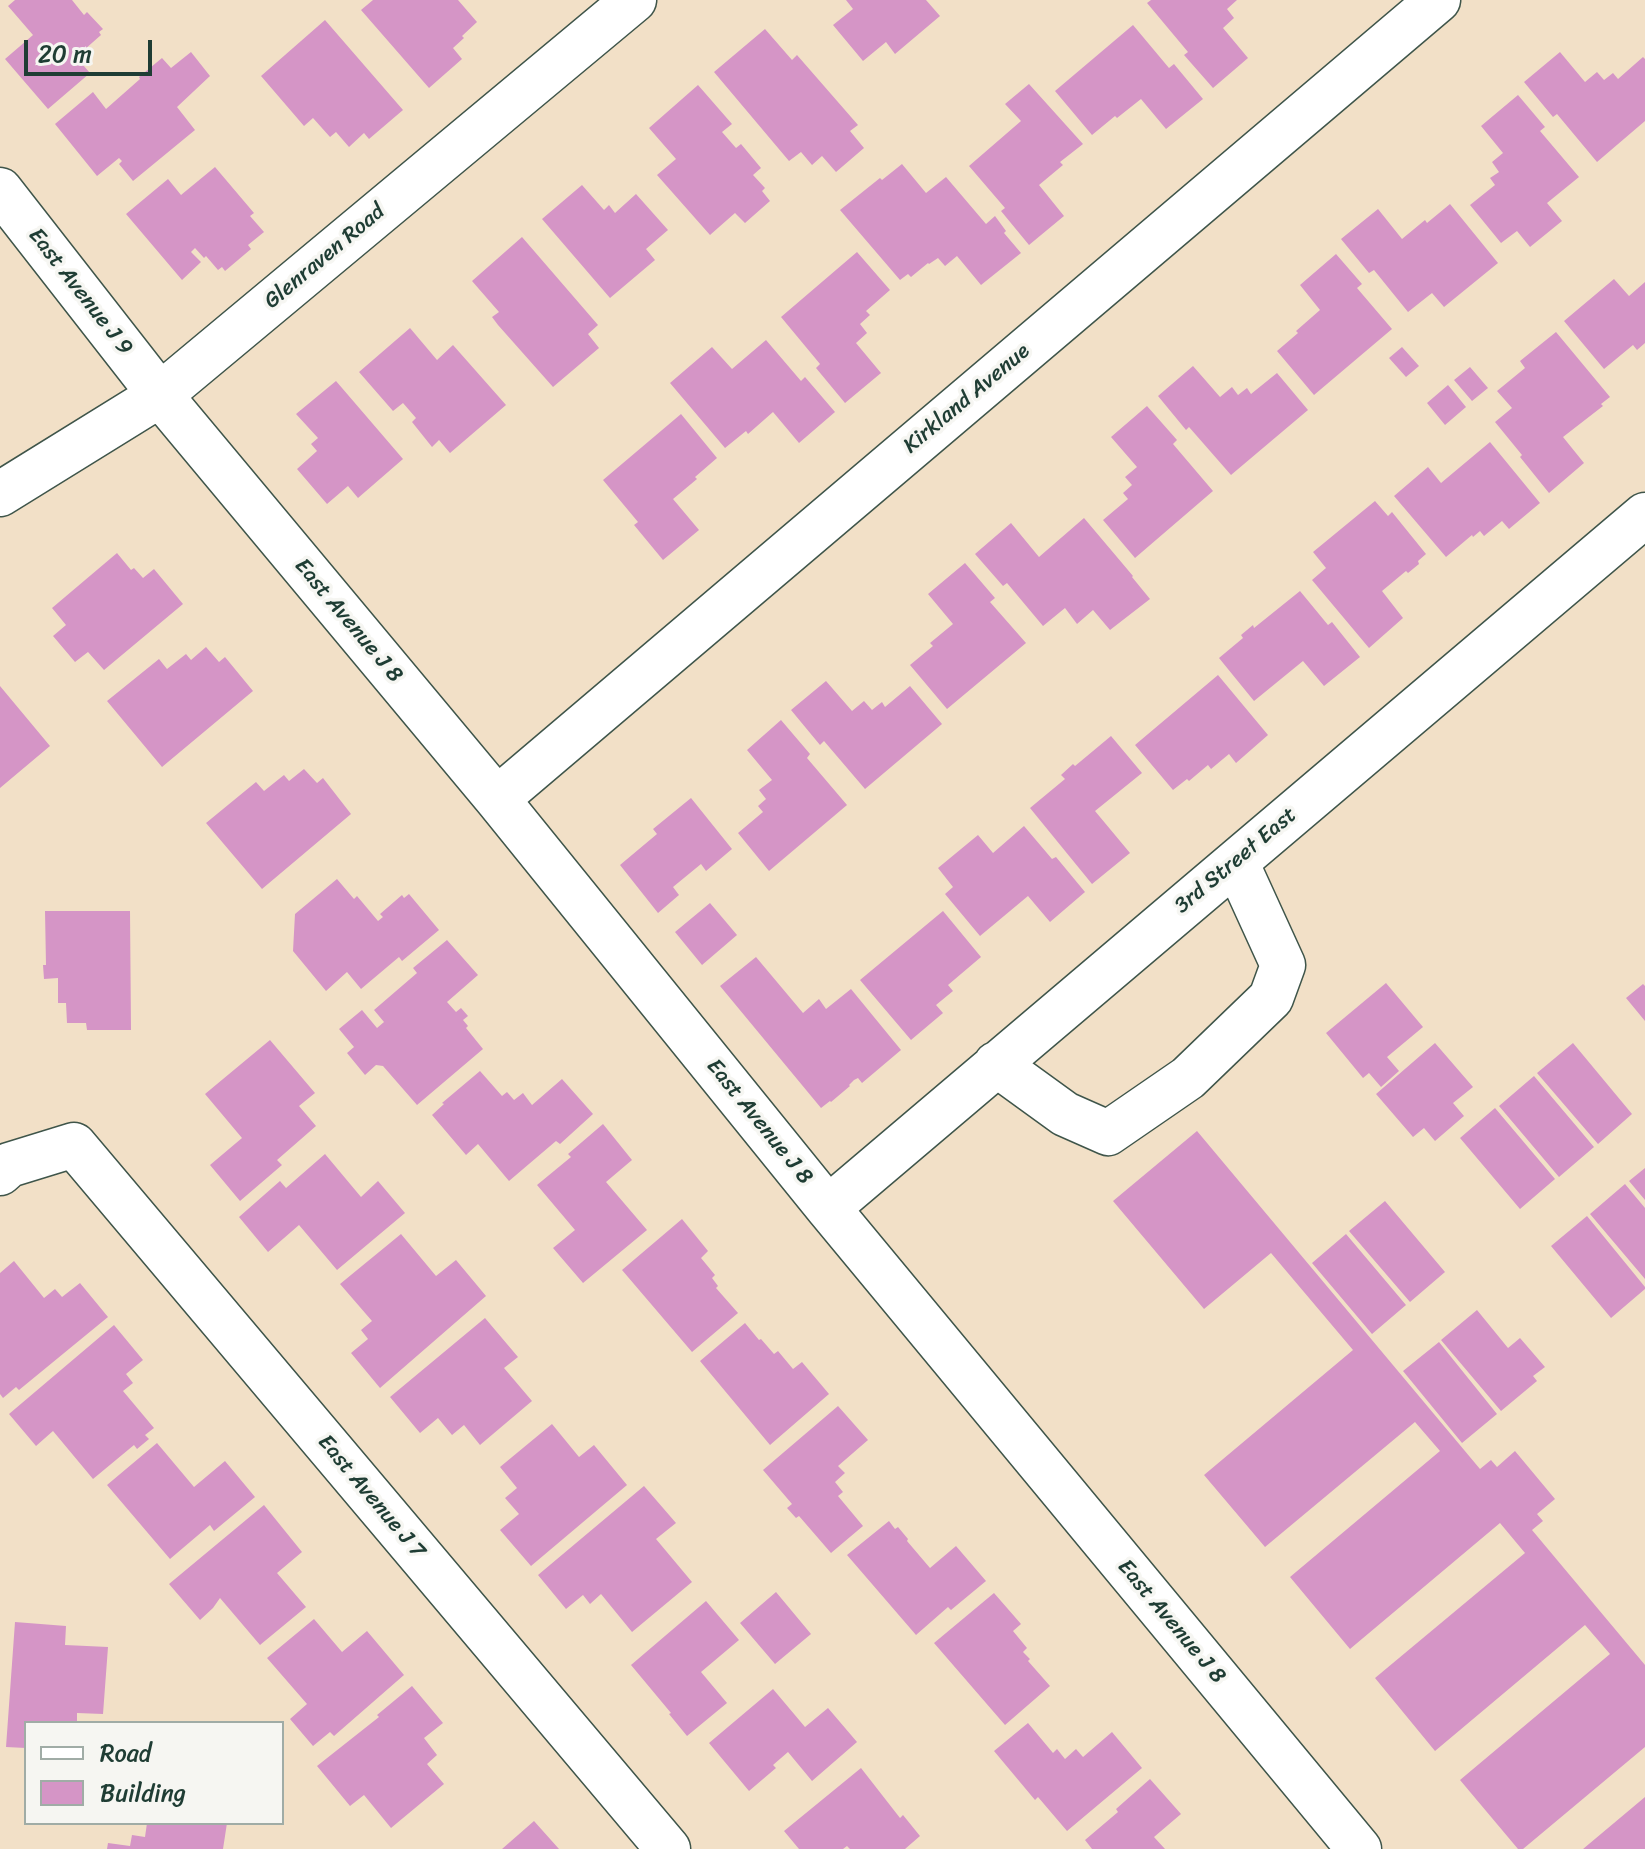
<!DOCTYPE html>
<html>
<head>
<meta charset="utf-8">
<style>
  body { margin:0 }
  #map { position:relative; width:1645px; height:1849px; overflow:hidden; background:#f2e0c7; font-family:Sriracha,sans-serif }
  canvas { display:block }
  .legend { position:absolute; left:24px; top:1721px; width:260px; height:104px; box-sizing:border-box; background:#f6f6f2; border:2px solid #a0aca6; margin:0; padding:10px 14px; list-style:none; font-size:24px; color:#1f3d34 }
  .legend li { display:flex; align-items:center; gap:16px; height:40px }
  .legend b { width:40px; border:2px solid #a0aca6 }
  .scale { position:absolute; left:24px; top:40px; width:128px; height:36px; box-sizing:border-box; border:4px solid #1f3d34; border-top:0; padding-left:10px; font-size:24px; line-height:28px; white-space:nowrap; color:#1f3d34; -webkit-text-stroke:6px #f6f6f2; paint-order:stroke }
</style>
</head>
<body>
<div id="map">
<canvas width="1645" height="1849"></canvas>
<ul class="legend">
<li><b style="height:10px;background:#fff"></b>Road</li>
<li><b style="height:22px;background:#d595c6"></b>Building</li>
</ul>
<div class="scale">20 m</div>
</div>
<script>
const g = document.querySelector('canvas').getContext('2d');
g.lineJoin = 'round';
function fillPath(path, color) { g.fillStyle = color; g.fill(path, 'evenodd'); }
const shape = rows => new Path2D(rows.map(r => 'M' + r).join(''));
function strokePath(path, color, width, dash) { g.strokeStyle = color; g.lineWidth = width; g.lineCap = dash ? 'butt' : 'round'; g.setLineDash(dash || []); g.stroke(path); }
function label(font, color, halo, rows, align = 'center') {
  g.font = font + ' Sriracha,sans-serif'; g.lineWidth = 7; g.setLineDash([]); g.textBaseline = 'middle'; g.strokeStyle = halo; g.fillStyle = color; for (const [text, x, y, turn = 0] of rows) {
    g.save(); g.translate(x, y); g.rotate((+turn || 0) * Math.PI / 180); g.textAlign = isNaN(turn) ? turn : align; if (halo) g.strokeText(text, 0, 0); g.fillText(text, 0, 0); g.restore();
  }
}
const building = shape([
  [15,0,72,0,84,15,87,12,103,29,99,32,101,35,76,57,90,73,48,109,5,59,33,35,8,6],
  [373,0,458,0,477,22,462,36,464,38,453,48,462,59,429,88,361,10],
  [846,0,926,0,940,16,895,54,886,42,863,61,833,25,853,9],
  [1151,0,1237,0,1227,9,1234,18,1223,28,1248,58,1213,88,1184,55,1188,52,1147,3],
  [325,20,403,110,369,139,364,133,349,147,336,132,330,137,313,118,304,126,261,76],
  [1133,25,1169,68,1174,64,1203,99,1166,129,1141,99,1117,118,1115,116,1092,135,1055,91],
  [765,29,792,60,797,55,858,125,850,131,864,148,836,172,822,156,812,165,801,152,789,161,714,72],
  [191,52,210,76,177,107,195,130,133,181,119,164,122,161,119,158,97,176,55,124,93,92,106,109,140,79,139,77,162,58,171,68],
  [1560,52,1585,82,1597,72,1604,80,1613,73,1618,79,1643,57,1645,59,1645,121,1597,162,1557,114,1553,117,1524,82],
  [1029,84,1083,144,1060,162,1063,165,1039,185,1064,216,1029,245,1001,211,1005,208,969,166,1021,121,1005,104],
  [698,85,732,124,722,132,736,148,741,144,761,168,753,175,765,188,762,191,770,201,745,223,735,213,710,235,657,175,676,159,649,128],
  [1518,95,1545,127,1540,131,1579,177,1547,203,1562,221,1530,247,1517,231,1501,243,1470,205,1495,185,1490,178,1499,172,1492,162,1503,153,1481,126],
  [902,164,926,193,946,177,986,224,995,216,1006,231,1004,233,1021,253,981,285,957,256,945,266,938,258,929,264,928,263,911,277,908,274,900,280,840,210,880,178,882,180],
  [215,167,254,213,250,216,264,232,248,245,251,249,225,271,222,267,218,270,206,256,204,258,195,248,191,252,201,262,182,280,126,214,168,179,181,195],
  [582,185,604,210,609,205,615,213,636,194,668,230,646,249,655,260,610,298,542,219],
  [1450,204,1498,263,1444,307,1432,293,1408,312,1374,270,1369,273,1341,239,1378,209,1402,239,1425,220,1427,223],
  [522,237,598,325,588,334,599,348,553,387,498,325,492,317,499,312,472,281],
  [857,252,890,290,866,311,870,315,860,324,867,333,856,343,881,373,845,403,816,368,820,364,781,317],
  [1336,254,1362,284,1357,288,1392,329,1314,395,1277,351,1298,333,1296,331,1320,310,1300,285],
  [1614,279,1629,296,1645,282,1645,343,1637,350,1633,345,1604,369,1564,321],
  [410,328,437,360,453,345,506,405,450,453,439,440,432,447,412,422,416,418,403,403,393,411,359,372],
  [1556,332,1610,397,1601,404,1603,406,1563,437,1584,463,1549,493,1520,457,1522,455,1495,422,1512,408,1497,391,1525,368,1520,361],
  [766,340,801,381,805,377,835,412,799,443,773,412,748,434,746,431,725,448,670,383,712,347,732,369],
  [1402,347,1419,366,1406,377,1389,358],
  [1193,366,1220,397,1232,387,1238,395,1247,388,1251,394,1277,373,1308,410,1231,475,1189,427,1186,430,1158,396],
  [1470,367,1488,388,1472,401,1454,380],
  [336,381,403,459,358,498,348,486,327,504,297,469,317,451,311,444,318,438,296,414],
  [1448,385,1466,407,1445,425,1427,403],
  [1147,406,1177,440,1173,444,1213,491,1135,558,1103,520,1128,499,1123,493,1132,485,1125,477,1137,467,1111,437],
  [681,414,717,458,695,477,697,479,673,499,699,530,663,560,634,525,638,522,603,480],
  [1490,442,1540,503,1509,529,1502,521,1484,536,1480,531,1473,537,1472,535,1446,557,1394,496,1428,467,1441,483],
  [1375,501,1388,516,1392,512,1426,554,1418,561,1419,564,1408,573,1406,571,1382,591,1403,618,1369,648,1312,580,1326,568,1313,552],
  [1084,518,1133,576,1132,577,1150,599,1110,630,1093,610,1077,624,1065,608,1043,626,1007,583,1003,586,975,554,1011,523,1039,557],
  [117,553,131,570,134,568,143,578,154,569,183,604,104,670,88,652,75,662,53,636,66,625,52,608],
  [965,563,995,598,990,602,1026,643,947,709,910,665,933,646,930,643,953,624,928,594],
  [1300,591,1328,625,1332,622,1360,657,1324,686,1303,661,1254,701,1219,658,1243,638,1241,635,1253,625,1254,628],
  [206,647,219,662,225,657,253,691,162,767,107,701,159,659,167,669,186,654,191,660],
  [1218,675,1268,735,1236,763,1229,754,1211,769,1208,765,1189,781,1187,779,1173,790,1135,745],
  [826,681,852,711,864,701,872,710,882,702,885,707,910,686,942,724,865,789,824,741,820,745,791,710],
  [0,686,50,746,0,788],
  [781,720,810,754,807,758,847,805,769,871,738,833,763,812,758,806,766,799,759,790,772,780,747,750],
  [1111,736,1142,773,1095,811,1130,853,1092,884,1030,808,1065,779,1061,775,1073,764,1075,766],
  [304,769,317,783,323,778,351,814,262,889,206,823,256,782,264,791,284,775,289,781],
  [691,798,732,849,706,871,701,864,673,887,679,895,658,913,620,865,657,834,653,829],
  [1024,826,1052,859,1056,857,1085,892,1050,922,1028,896,980,936,945,894,953,887,938,868,978,835,993,853],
  [337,879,354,899,357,896,378,921,383,917,380,914,402,895,404,898,409,894,439,930,402,961,399,957,361,989,347,972,326,991,293,951,295,914],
  [710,903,737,935,702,965,675,932],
  [45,911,130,911,131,1030,87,1030,86,1023,67,1023,66,1003,58,1003,58,978,44,979,43,965,46,965],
  [943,911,981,957,948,985,953,991,936,1005,943,1013,911,1040,860,980],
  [447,940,478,975,447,1002,456,1012,461,1008,468,1016,463,1020,468,1026,466,1028,483,1049,417,1105,383,1066,376,1065,365,1075,347,1053,354,1047,339,1029,362,1010,377,1028,384,1022,374,1010,417,973,413,968],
  [756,957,803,1013,819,999,826,1009,851,989,901,1050,862,1083,858,1078,854,1080,849,1085,850,1086,831,1102,830,1101,821,1108,720,986],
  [1386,983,1423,1027,1387,1057,1399,1071,1381,1087,1369,1073,1363,1078,1326,1033],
  [1643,984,1645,986,1645,1021,1626,998],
  [270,1040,315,1093,299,1106,316,1126,277,1160,282,1165,240,1201,210,1165,242,1138,205,1094],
  [1435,1043,1473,1087,1453,1103,1464,1116,1435,1141,1424,1128,1413,1137,1376,1094],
  [1573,1043,1632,1114,1598,1144,1537,1073],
  [480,1071,502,1096,507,1092,514,1100,523,1093,532,1105,562,1079,593,1114,560,1144,556,1141,509,1181,478,1144,466,1155,432,1115,444,1104,442,1103],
  [1534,1076,1594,1147,1559,1177,1499,1106],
  [1495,1108,1555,1179,1520,1209,1460,1138],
  [603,1124,632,1160,606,1182,647,1230,583,1283,553,1248,575,1230,537,1185,571,1157,568,1154],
  [1197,1131,1480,1469,1491,1460,1497,1467,1515,1451,1555,1499,1537,1514,1543,1521,1532,1530,1645,1665,1645,1747,1523,1849,1518,1849,1460,1780,1610,1654,1585,1625,1435,1751,1375,1678,1525,1553,1500,1523,1350,1649,1290,1577,1440,1451,1415,1422,1265,1547,1204,1475,1353,1350,1271,1253,1204,1309,1113,1201],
  [325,1154,361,1197,378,1181,405,1213,337,1270,299,1225,268,1252,239,1217,280,1181,286,1188],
  [1645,1168,1645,1200,1629,1181],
  [1625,1184,1645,1208,1645,1279,1590,1214],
  [1385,1201,1445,1272,1410,1302,1349,1231],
  [1587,1216,1645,1287,1645,1289,1611,1318,1551,1246],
  [682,1219,708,1251,701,1258,715,1275,712,1278,718,1286,716,1288,738,1313,692,1352,622,1270],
  [401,1234,436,1276,456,1260,486,1296,380,1388,351,1353,368,1339,361,1330,372,1321,340,1284],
  [1346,1234,1406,1305,1372,1334,1312,1263],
  [14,1261,44,1298,55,1289,62,1297,80,1283,108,1317,19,1390,16,1387,3,1398,0,1394,0,1273],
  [1477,1310,1508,1348,1520,1338,1545,1367,1533,1376,1537,1381,1501,1411,1441,1340],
  [485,1318,518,1357,504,1368,532,1401,480,1445,464,1425,452,1435,438,1418,420,1433,390,1397],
  [745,1323,759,1340,761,1339,774,1354,778,1351,793,1369,802,1362,829,1394,770,1445,700,1361],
  [114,1325,143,1360,126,1374,133,1383,123,1391,154,1428,145,1435,149,1439,137,1449,134,1445,93,1479,53,1431,36,1446,9,1414],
  [1439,1342,1497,1414,1462,1443,1403,1371],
  [838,1406,868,1440,838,1466,845,1473,835,1482,843,1492,838,1496,863,1526,831,1553,799,1516,796,1518,787,1508,792,1504,763,1470],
  [552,1424,579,1457,594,1445,627,1485,531,1566,500,1530,519,1514,505,1498,517,1488,500,1467],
  [157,1443,194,1487,225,1461,255,1497,214,1531,210,1525,170,1559,107,1485],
  [644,1486,676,1523,656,1539,692,1582,632,1632,601,1594,590,1604,583,1595,566,1609,538,1575],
  [264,1505,302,1552,277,1573,306,1607,260,1645,220,1598,213,1608,200,1620,169,1584],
  [889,1521,895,1529,898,1527,908,1539,907,1541,930,1568,956,1546,986,1581,951,1610,948,1607,916,1635,847,1555],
  [776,1592,811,1634,775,1664,740,1623],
  [994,1593,1021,1624,1013,1631,1027,1648,1023,1652,1030,1659,1028,1661,1050,1686,1005,1725,934,1643],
  [706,1601,739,1640,701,1672,727,1703,687,1736,669,1714,671,1713,631,1665],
  [314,1619,342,1652,367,1631,404,1675,334,1736,330,1732,313,1746,290,1719,307,1704,267,1658],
  [15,1622,66,1626,65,1645,108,1647,103,1714,77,1713,77,1723,26,1723,26,1748,6,1747],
  [412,1686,443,1723,424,1738,437,1755,427,1764,444,1784,391,1828,364,1795,350,1806,317,1766,379,1717,377,1715],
  [773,1689,805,1727,828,1708,857,1742,812,1781,788,1752,773,1765,776,1768,749,1791,709,1743],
  [1028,1723,1053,1753,1057,1749,1065,1759,1076,1749,1083,1757,1112,1732,1142,1768,1067,1831,1038,1797,1035,1800,994,1751],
  [861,1768,900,1818,903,1815,920,1836,905,1849,850,1849,847,1846,843,1849,799,1849,784,1831],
  [1150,1779,1181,1814,1154,1837,1165,1849,1092,1849,1085,1840,1118,1812,1116,1809],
  [1645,1797,1645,1849,1583,1849],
  [534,1821,559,1849,502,1849],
  [147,1823,227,1823,223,1849,107,1849,108,1843,130,1846,132,1835,145,1837]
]);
const minor = shape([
  [0,190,160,395,497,799,828,1208,1359,1849],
  [0,494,160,395,634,0],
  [497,799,1438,0],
  [996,1064,1065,1114,1108,1133,1188,1078,1271,998,1283,965,1236,862],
  [0,1173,9,1165,74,1145,668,1849],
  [828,1208,1645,515]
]);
const streetNames = [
  ["Glenraven Road",325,257,-40],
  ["East Avenue J 9",80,292,52],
  ["Kirkland Avenue",967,399,-40],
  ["East Avenue J 8",348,621,50],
  ["3rd Street East",1236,861,-40],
  ["East Avenue J 8",759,1122,51],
  ["East Avenue J 7",371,1497,50],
  ["East Avenue J 8",1171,1622,50]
];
fillPath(building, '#d595c6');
strokePath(minor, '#3f554a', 47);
strokePath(minor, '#fff', 44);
label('22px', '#1f3d34', '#f6f6f2', streetNames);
</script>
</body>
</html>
